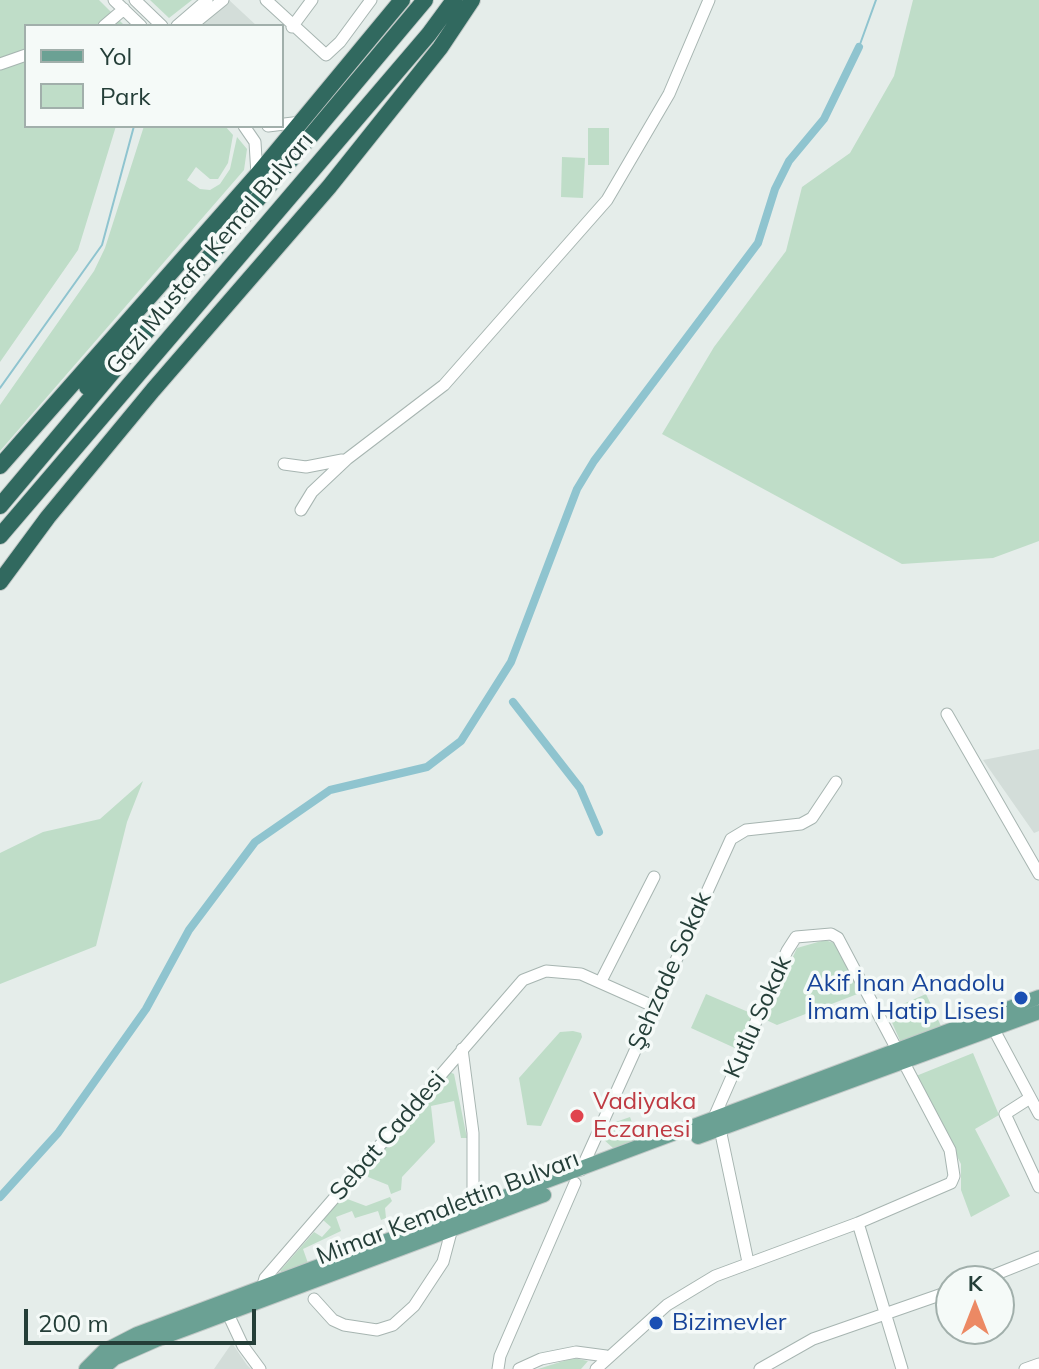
<!DOCTYPE html>
<html>
<head>
<meta charset="utf-8">
<style>
  body { margin:0 }
  #map { position:relative; width:1039px; height:1369px; overflow:hidden; background:#e5edea; font-family:Mulish,sans-serif }
  canvas { display:block }
  .legend { position:absolute; left:24px; top:24px; width:260px; height:104px; box-sizing:border-box; background:#f5faf8; border:2px solid #a1afab; margin:0; padding:10px 14px; list-style:none; font-size:24px; color:#243e38 }
  .legend li { display:flex; align-items:center; gap:16px; height:40px }
  .legend b { width:40px; border:2px solid #a1afab }
  .north { position:absolute; left:935px; top:1265px; width:80px; height:80px; box-sizing:border-box; background:#f5faf8; border:2px solid #a1afab; border-radius:50%; rotate:0deg; font-size:22px; font-weight:700; line-height:32px; text-align:center; color:#243e38 }
  .north::after { content:''; display:block; margin:auto; width:28px; height:36px; background:#ec8964; clip-path:polygon(50% 0,100% 100%,50% 72%,0 100%) }
  .scale { position:absolute; left:24px; top:1309px; width:232px; height:36px; box-sizing:border-box; border:4px solid #243e38; border-top:0; padding-left:10px; font-size:24px; line-height:28px; white-space:nowrap; color:#243e38; -webkit-text-stroke:6px #f5faf8; paint-order:stroke }
</style>
</head>
<body>
<div id="map">
<canvas width="1039" height="1369"></canvas>
<ul class="legend">
<li><b style="height:10px;background:#6ba194"></b>Yol</li>
<li><b style="height:22px;background:#bfddc8"></b>Park</li>
</ul>
<div class="north">K</div>
<div class="scale">200 m</div>
</div>
<script>
const g = document.querySelector('canvas').getContext('2d');
g.lineJoin = 'round';
function fillPath(path, color) { g.fillStyle = color; g.fill(path, 'evenodd'); }
const shape = rows => new Path2D(rows.map(r => 'M' + r).join(''));
function strokePath(path, color, width, dash) { g.strokeStyle = color; g.lineWidth = width; g.lineCap = dash ? 'butt' : 'round'; g.setLineDash(dash || []); g.stroke(path); }
function label(font, color, halo, rows, align = 'center') {
  g.font = font + ' Mulish,sans-serif'; g.lineWidth = 7; g.setLineDash([]); g.textBaseline = 'middle'; g.strokeStyle = halo; g.fillStyle = color; for (const [text, x, y, turn = 0] of rows) {
    g.save(); g.translate(x, y); g.rotate((+turn || 0) * Math.PI / 180); g.textAlign = isNaN(turn) ? turn : align; if (halo) g.strokeText(text, 0, 0); g.fillText(text, 0, 0); g.restore();
  }
}
const built = shape([
  [227,0,229,0,257,26,199,26],
  [1039,749,1039,831,1034,833,983,760],
  [232,1343,247,1365,251,1369,214,1369]
]);
const green = shape([
  [0,0,99,0,125,26,26,26,26,126,116,126,78,250,0,362],
  [150,0,192,0,169,18],
  [913,0,1039,0,1039,541,993,558,902,564,662,434,714,347,786,251,802,187,850,153,894,76],
  [144,126,225,126,233,135,228,163,218,179,210,179,196,167,187,180,200,189,210,190,220,184,230,169,237,137,247,149,244,170,0,451,0,405,94,271,105,248],
  [588,128,609,128,609,165,588,165],
  [562,157,585,158,583,198,561,197],
  [143,781,127,822,96,946,0,984,0,853,43,832,100,819],
  [825,940,837,944,860,993,777,1025,764,1019,797,948],
  [706,994,753,1014,737,1049,691,1028],
  [926,994,941,1026,901,1043,887,1011],
  [573,1031,581,1033,582,1037,541,1126,527,1125,519,1078,560,1032],
  [973,1053,999,1115,975,1129,1010,1196,971,1217,961,1190,961,1164,916,1076],
  [450,1072,454,1074,467,1138,461,1138,454,1101,431,1106,435,1142,402,1177,401,1190,391,1194,388,1185,368,1177,366,1169],
  [630,1117,638,1139,613,1148,602,1138,607,1125],
  [342,1197,366,1206,390,1197,392,1201,385,1208,386,1218,381,1220,378,1211,355,1218,352,1211,336,1217,341,1231,303,1249,309,1266,287,1276,280,1271,314,1232,322,1237,331,1227,323,1220],
  [573,1358,588,1361,581,1369,538,1369]
]);
const stream = shape([
  [859,47,876,0],
  [0,388,102,245,134,126]
]);
const canal = shape([
  [513,702,580,788,599,832],
  [0,1197,58,1133,146,1009,189,930,255,842,330,790,427,767,461,741,511,662,577,489,594,461,758,243,775,189,789,161,824,119,859,47]
]);
const minor = shape([
  [114,0,141,26],
  [135,0,162,26],
  [266,0,326,55,340,42,371,0],
  [104,26,124,9],
  [177,26,207,0],
  [191,26,223,0],
  [292,27,312,0],
  [0,64,26,55],
  [244,126,255,142,257,175],
  [268,126,301,122],
  [284,464,306,467,342,460],
  [301,510,312,492,347,459,444,385,607,200,669,94,709,0],
  [947,714,1039,874],
  [601,981,654,877],
  [993,1028,1039,1114],
  [462,1049,473,1133,473,1211],
  [1030,1098,1005,1114,1039,1187],
  [720,1129,748,1262],
  [581,1170,731,839,746,830,801,824,812,818,836,782],
  [858,1223,902,1369],
  [979,1281,1039,1257],
  [262,1288,265,1278,523,980,546,971,581,974,653,1006],
  [314,1299,333,1320,344,1325,377,1330,393,1325,414,1306,443,1262,451,1232],
  [228,1314,243,1346,260,1369],
  [498,1369,500,1356,575,1183],
  [519,1369,541,1359,576,1352,606,1356],
  [596,1369,667,1305,715,1276,858,1223,951,1183,954,1176,950,1150,838,938,831,934,796,937,787,951,712,1122],
  [760,1369,813,1339,951,1291],
  [1025,1369,1039,1364]
]);
const major = shape([
  [698,1137,1039,1012],
  [86,1369,104,1351,137,1334,1039,997],
  [102,1369,115,1358,156,1340,544,1195]
]);
const highway = shape([
  [87,387,128,337],
  [0,466,257,175,402,0],
  [0,506,425,0],
  [0,536,429,34,454,0],
  [0,582,48,517,153,390,329,187,440,48,472,0]
]);
const markers = [
  [1021,998,8,"#1a4fb4"],
  [577,1116,8,"#e0444e"],
  [656,1323,8,"#1a4fb4"]
];
const streetNames = [
  ["Gazi Mustafa Kemal Bulvarı",210,254,-50],
  ["Şehzade Sokak",670,971,-66],
  ["Kutlu Sokak",758,1017,-66],
  ["Sebat Caddesi",388,1136,-49],
  ["Mimar Kemalettin Bulvarı",448,1208,-21]
];
const transitNames = [
  ["Akif İnan Anadolu",1005,984],
  ["İmam Hatip Lisesi",1005,1012],
  ["Bizimevler",672,1323,"left"]
];
const healthNames = [
  ["Vadiyaka",593,1102],
  ["Eczanesi",593,1130]
];
fillPath(built, '#d3ddd9');
fillPath(green, '#bfddc8');
strokePath(stream, '#8fc4cf', 2);
strokePath(canal, '#8fc4cf', 8);
strokePath(minor, '#a7b5b1', 13);
strokePath(major, '#c2c9c7', 16);
strokePath(highway, '#c2c9c7', 18);
strokePath(minor, '#fff', 11);
strokePath(major, '#6ba194', 14);
strokePath(highway, '#31695f', 16);
for (const [x, y, r, color] of markers) { const dot = new Path2D(); dot.arc(x, y, r, 0, 2 * Math.PI); g.fillStyle = color; g.fill(dot); strokePath(dot, '#f5faf8', 3); }
label('24px', '#243e38', '#f5faf8', streetNames);
label('24px', '#164399', '#f5faf8', transitNames, 'right');
label('24px', '#be3a42', '#f5faf8', healthNames, 'left');
</script>
</body>
</html>
